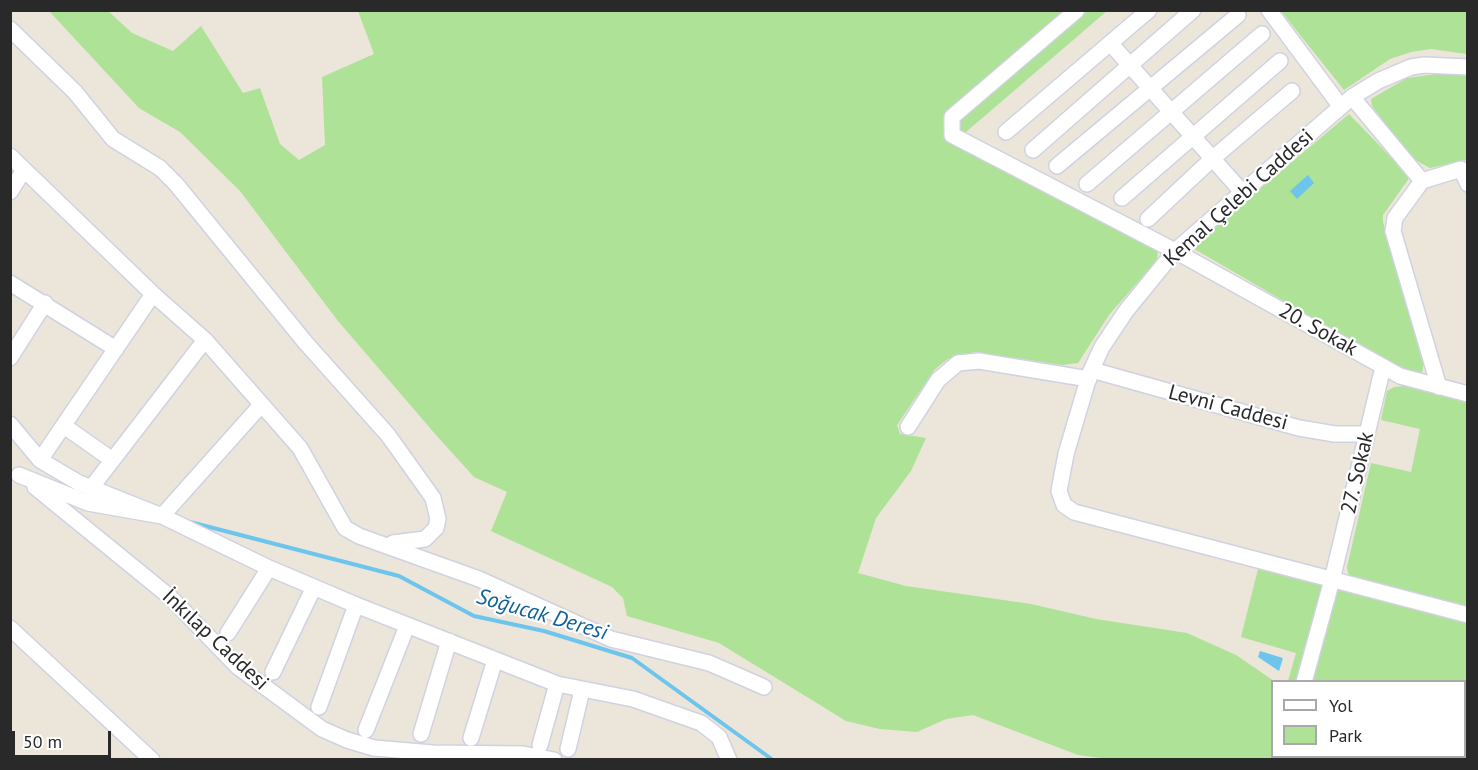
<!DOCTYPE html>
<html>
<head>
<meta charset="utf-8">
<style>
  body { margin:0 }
  #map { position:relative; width:1478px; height:770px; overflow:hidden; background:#ebe5da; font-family:"PT Sans",sans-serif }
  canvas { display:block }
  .frame { position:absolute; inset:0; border:12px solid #292929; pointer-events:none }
  .legend { position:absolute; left:1271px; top:680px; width:195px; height:78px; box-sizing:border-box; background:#fff; border:2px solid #a9a9a9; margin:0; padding:8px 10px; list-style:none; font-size:18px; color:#292929 }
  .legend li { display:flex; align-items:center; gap:12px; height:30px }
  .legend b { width:30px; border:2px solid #a9a9a9 }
  .scale { position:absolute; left:12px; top:731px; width:99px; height:27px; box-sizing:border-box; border:3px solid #292929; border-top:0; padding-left:8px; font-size:18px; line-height:21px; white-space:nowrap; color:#292929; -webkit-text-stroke:4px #fff; paint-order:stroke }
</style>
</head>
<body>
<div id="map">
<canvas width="1478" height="770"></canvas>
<div class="frame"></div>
<ul class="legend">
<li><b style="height:8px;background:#fff"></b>Yol</li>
<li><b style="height:16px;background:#ade297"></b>Park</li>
</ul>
<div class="scale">50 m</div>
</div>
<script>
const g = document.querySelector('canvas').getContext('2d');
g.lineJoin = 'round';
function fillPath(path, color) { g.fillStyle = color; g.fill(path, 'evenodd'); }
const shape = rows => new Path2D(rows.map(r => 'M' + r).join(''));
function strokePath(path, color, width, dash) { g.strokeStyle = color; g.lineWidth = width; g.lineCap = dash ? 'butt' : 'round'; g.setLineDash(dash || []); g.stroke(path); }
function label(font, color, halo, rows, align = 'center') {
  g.font = font + ' "PT Sans",sans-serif'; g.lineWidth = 4.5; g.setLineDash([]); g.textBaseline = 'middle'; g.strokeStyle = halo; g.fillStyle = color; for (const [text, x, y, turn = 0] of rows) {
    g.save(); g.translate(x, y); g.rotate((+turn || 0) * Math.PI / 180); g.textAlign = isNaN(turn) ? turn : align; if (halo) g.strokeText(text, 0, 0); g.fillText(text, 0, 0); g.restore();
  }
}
const green = shape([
  [49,11,108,11,132,33,173,51,201,26,243,93,260,88,280,144,299,160,325,145,322,77,374,54,358,11,1107,11,966,132,965,146,1158,250,1157,260,1109,315,1078,363,1062,365,975,352,948,359,935,369,897,425,900,434,926,438,911,471,876,518,858,573,906,586,1031,604,1096,619,1187,633,1236,655,1274,681,1272,756,1342,756,1346,759,1109,759,1078,755,973,715,946,719,917,732,880,729,846,721,719,643,627,616,623,598,612,587,491,531,507,492,474,477,436,435,338,321,240,191,180,132,139,108],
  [1281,11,1467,11,1467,54,1431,49,1411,52,1390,59,1344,90],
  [1444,73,1467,76,1467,163,1466,160,1430,168,1410,157,1372,106,1371,99,1407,78],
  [1349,114,1410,177,1383,215,1383,222,1424,362,1422,373,1409,371,1380,357,1191,247],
  [1404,386,1467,401,1467,608,1352,577,1348,573,1347,567,1371,463,1411,472,1420,429,1381,420,1387,391,1394,387],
  [1258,569,1325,586,1298,681,1288,681,1296,653,1241,637],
  [1336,587,1467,622,1467,759,1374,760,1369,757,1464,756,1464,682,1310,682]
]);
const water = shape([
  [1308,175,1314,183,1297,199,1290,191],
  [1260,651,1283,658,1279,671,1258,657]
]);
const stream = shape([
  [190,522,399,576,474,616,544,631,632,658,773,760]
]);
const minor = shape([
  [1077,10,952,117,952,135,1175,251,1400,376,1468,394],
  [1269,10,1341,107],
  [10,29,75,92,113,139,160,168,176,184,305,342,388,435,433,498,438,519,436,528,425,539,393,543],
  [1111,44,1243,193],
  [1468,67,1424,65,1411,67,1378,81,1352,97,1175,251,1126,311,1102,347,1090,373,1066,454,1059,491,1064,505,1074,512,1468,615],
  [1352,97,1422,181,1395,218,1393,231,1439,387],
  [1006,132,1149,10],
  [1033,150,1193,10],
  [10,156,153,294,205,340,300,448,345,528,359,536,479,579,611,639,709,663,764,687],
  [1057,166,1238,15],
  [1422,181,1461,169,1468,184],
  [1087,184,1262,34],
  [10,192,24,170],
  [1122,198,1280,61],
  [1148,219,1212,159,1292,91],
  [10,283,116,349],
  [10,358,45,303],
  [1092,370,1299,428,1335,434,1367,434],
  [10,424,40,460,153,294],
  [64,426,111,459],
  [908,427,938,380,958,363,979,361,1089,379],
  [40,460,79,483,162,516,261,405],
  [19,475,88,503,162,516,269,568,356,605,557,684,633,699,701,723,719,737,729,760],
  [35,487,170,597,238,667,322,729,347,740,374,748,433,753,523,754,554,760],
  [91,488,205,340],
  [10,628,152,760],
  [228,633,269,568],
  [273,672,314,587],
  [1304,682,1332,580,1383,367],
  [319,707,356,605],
  [366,730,407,626],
  [421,734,449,641],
  [471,738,495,660],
  [540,745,557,684],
  [568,749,582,690],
  [1354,756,1359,760]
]);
const streetNames = [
  ["Kemal Çelebi Caddesi",1239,198,-42],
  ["20. Sokak",1318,330,29],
  ["Levni Caddesi",1228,408,15],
  ["27. Sokak",1358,473,-77],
  ["İnkılap Caddesi",215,640,43]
];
const waterNames = [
  ["Soğucak Deresi",542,615,16]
];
fillPath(green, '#ade297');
fillPath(water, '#6dc5ed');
strokePath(stream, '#6dc5ed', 4);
strokePath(minor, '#d0d2e2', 18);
strokePath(minor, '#fff', 15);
label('21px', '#292929', '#fff', streetNames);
label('italic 22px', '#0e6297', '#fff', waterNames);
</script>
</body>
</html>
